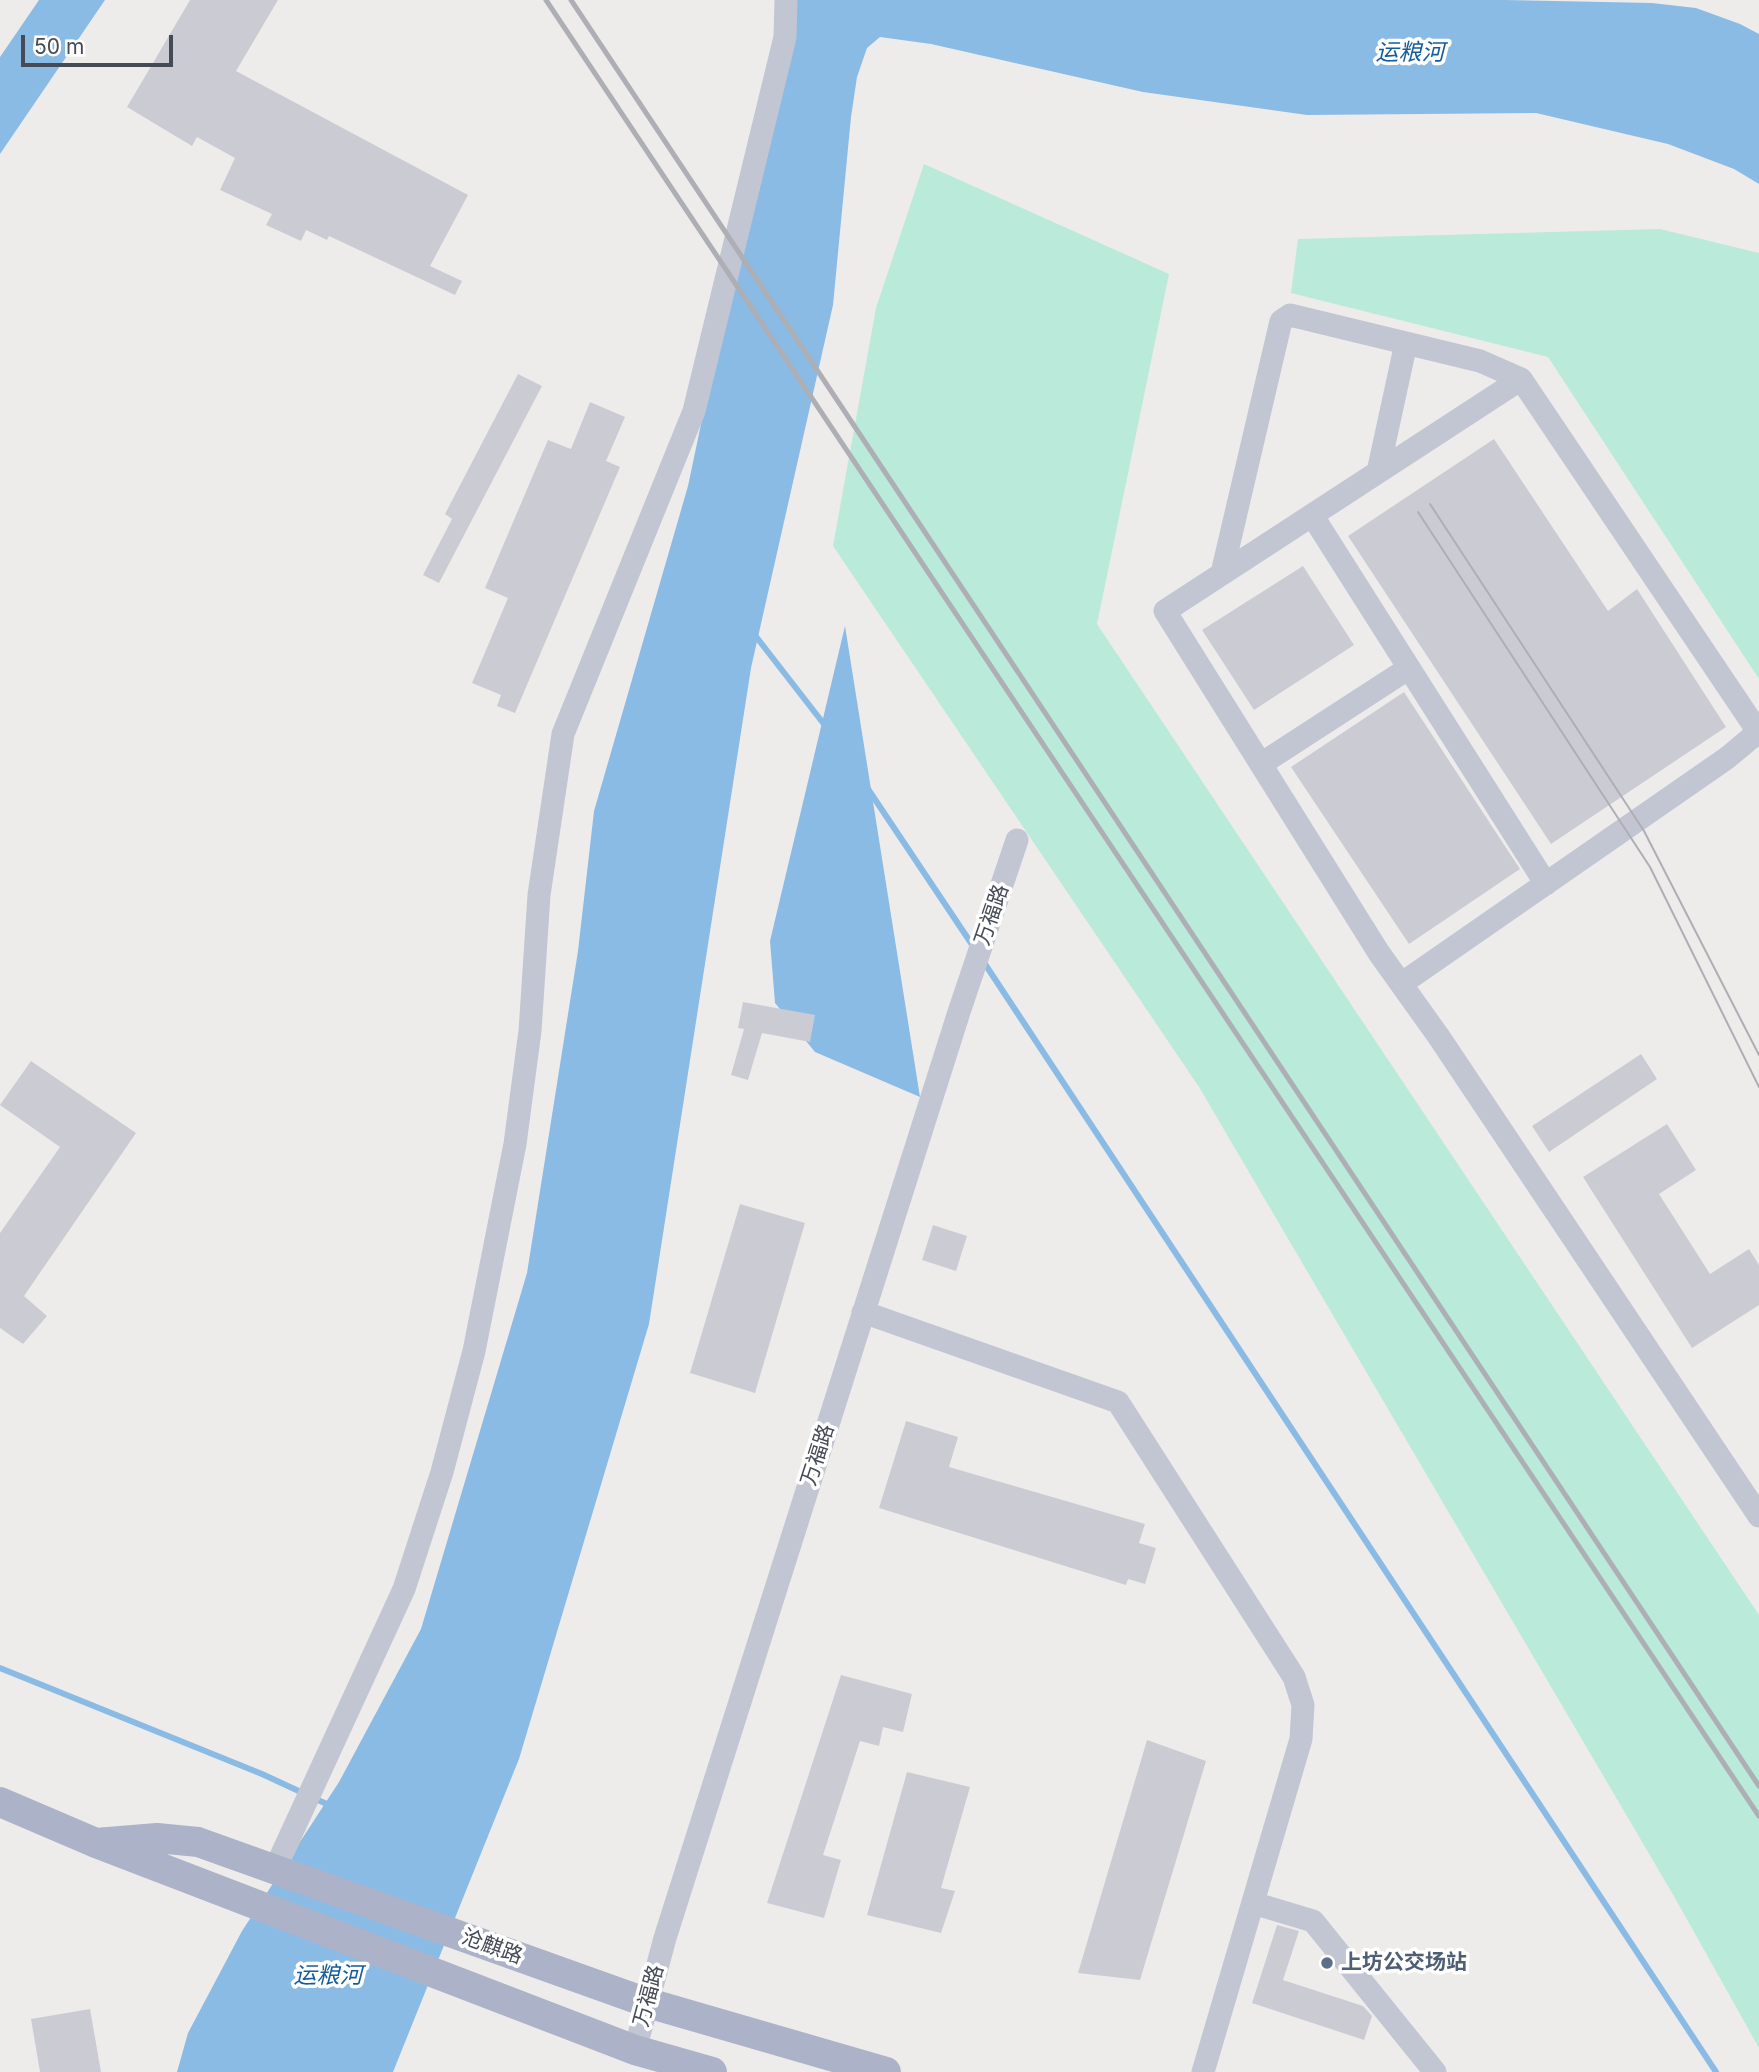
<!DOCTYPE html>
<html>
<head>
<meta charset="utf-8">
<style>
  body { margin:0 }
  #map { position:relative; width:1759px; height:2072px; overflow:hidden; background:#eeeceb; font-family:Inter,sans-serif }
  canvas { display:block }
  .scale { position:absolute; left:21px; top:35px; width:152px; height:32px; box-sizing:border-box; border:4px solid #454a57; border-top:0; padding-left:9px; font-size:21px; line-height:24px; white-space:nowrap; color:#454a57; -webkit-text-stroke:5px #fff; paint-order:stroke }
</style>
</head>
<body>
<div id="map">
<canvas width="1759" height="2072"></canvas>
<div class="scale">50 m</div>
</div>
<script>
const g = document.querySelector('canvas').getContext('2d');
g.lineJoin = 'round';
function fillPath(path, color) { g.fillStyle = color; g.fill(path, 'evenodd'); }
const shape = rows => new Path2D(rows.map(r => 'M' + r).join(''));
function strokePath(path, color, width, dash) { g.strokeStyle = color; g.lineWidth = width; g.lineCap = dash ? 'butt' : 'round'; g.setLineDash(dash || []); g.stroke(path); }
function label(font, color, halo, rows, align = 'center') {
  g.font = font + ' Inter,"Noto Sans SC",sans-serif'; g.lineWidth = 7; g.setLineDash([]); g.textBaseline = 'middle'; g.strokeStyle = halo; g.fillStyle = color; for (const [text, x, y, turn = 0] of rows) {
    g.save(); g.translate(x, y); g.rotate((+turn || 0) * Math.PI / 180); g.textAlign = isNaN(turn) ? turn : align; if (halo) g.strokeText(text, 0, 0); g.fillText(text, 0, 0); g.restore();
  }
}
const green = shape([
  [924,164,1169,274,1097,624,1759,1615,1759,2048,1675,1898,1199,1087,833,546,876,308],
  [1660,229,1759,253,1759,679,1548,357,1291,293,1298,239]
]);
const water = shape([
  [39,0,105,0,0,154,0,57],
  [790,0,1505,0,1652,3,1696,8,1740,24,1759,34,1759,184,1734,169,1668,144,1536,113,1307,115,1143,92,931,44,880,37,867,48,857,77,851,117,833,305,751,668,649,1324,519,1759,393,2072,177,2072,188,2033,242,1931,339,1782,421,1629,527,1273,578,951,594,811,688,486],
  [845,626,920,1097,815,1052,775,1003,770,941]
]);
const stream = shape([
  [754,634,827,728],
  [868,789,975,949],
  [983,961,1716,2072],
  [0,1668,262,1774,331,1806]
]);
const building = shape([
  [190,0,278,0,236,71,468,195,430,266,462,281,455,295,329,236,327,240,306,230,301,241,266,225,272,214,220,190,235,158,197,137,192,146,127,107],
  [518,374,542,386,439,583,423,575,452,519,445,514],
  [590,402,625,417,606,461,620,467,515,713,497,706,501,695,472,683,508,598,485,588,548,440,571,449],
  [1494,439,1608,611,1637,589,1726,727,1551,844,1348,536],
  [1303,566,1354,645,1254,710,1202,630],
  [1404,692,1520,869,1409,944,1291,767],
  [743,1002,815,1015,810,1042,762,1033,748,1080,731,1075,744,1029,738,1028],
  [1641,1054,1657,1079,1549,1152,1532,1126],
  [31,1061,136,1133,24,1296,47,1316,23,1344,0,1328,0,1233,60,1147,0,1105],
  [1667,1124,1696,1170,1659,1194,1710,1274,1749,1249,1759,1265,1759,1305,1692,1348,1583,1177],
  [740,1204,805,1223,755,1393,690,1373],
  [933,1225,967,1236,956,1271,922,1260],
  [906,1421,958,1437,949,1467,1145,1524,1139,1543,1156,1548,1145,1584,1128,1579,1126,1585,879,1508],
  [841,1675,912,1694,903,1732,883,1727,879,1746,860,1741,823,1855,841,1860,824,1918,767,1903],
  [1147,1740,1206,1761,1140,1980,1078,1973],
  [907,1772,970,1787,941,1888,955,1891,941,1933,867,1915],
  [1277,1925,1299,1931,1283,1980,1363,2006,1372,2016,1364,2040,1252,2003],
  [90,2009,101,2072,40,2072,31,2019]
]);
const minor = shape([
  [1521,379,1165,611,1379,953,1439,1037,1759,1516],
  [1378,472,1406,343],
  [1312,515,1546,884],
  [1222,573,1281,321,1290,315,1480,361,1521,379,1759,733],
  [1261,764,1409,668],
  [1401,984,1727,758,1758,732],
  [863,1312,1118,1402,1294,1677,1303,1705,1301,1739,1203,2072],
  [275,1869,404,1589,442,1472,474,1351,515,1144,530,1031,539,895,563,734,694,411,785,37,786,0],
  [1253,1903,1313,1921,1435,2072],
  [635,2050,665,1938,959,1012,1017,840]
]);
const major = shape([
  [0,1802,96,1843,635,2050,712,2072],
  [96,1843,157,1838,198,1842,648,2003,886,2072]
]);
const tram = shape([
  [1430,504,1644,831,1759,1055],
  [1418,512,1650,867,1759,1087]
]);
const rail = shape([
  [546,0,1759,1816],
  [571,0,1759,1786]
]);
const markers = [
  [1327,1963,7,"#5c6f8a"]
];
const streetNames = [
  ["万福路",992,915,-71],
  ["万福路",818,1455,-72],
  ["沧麒路",492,1947,20],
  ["万福路",649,1996,-75]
];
const serviceNames = [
  ["上坊公交场站",1341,1963]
];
const waterNames = [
  ["运粮河",1410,53],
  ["运粮河",328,1976]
];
fillPath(green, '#baead9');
fillPath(water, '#8abbe5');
strokePath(stream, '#8abbe5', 6);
fillPath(building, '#cbccd3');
strokePath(minor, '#c2c6d2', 23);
strokePath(major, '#acb3c9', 30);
strokePath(tram, '#aeaeb5', 2);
strokePath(rail, '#aeaeb5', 5);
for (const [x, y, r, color] of markers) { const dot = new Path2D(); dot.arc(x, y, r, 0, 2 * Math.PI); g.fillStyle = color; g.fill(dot); strokePath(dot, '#fff', 2.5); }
label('21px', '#454a57', '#fff', streetNames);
label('bold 21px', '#4e5e75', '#fff', serviceNames, 'left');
label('italic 23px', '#145c9a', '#fff', waterNames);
</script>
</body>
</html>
